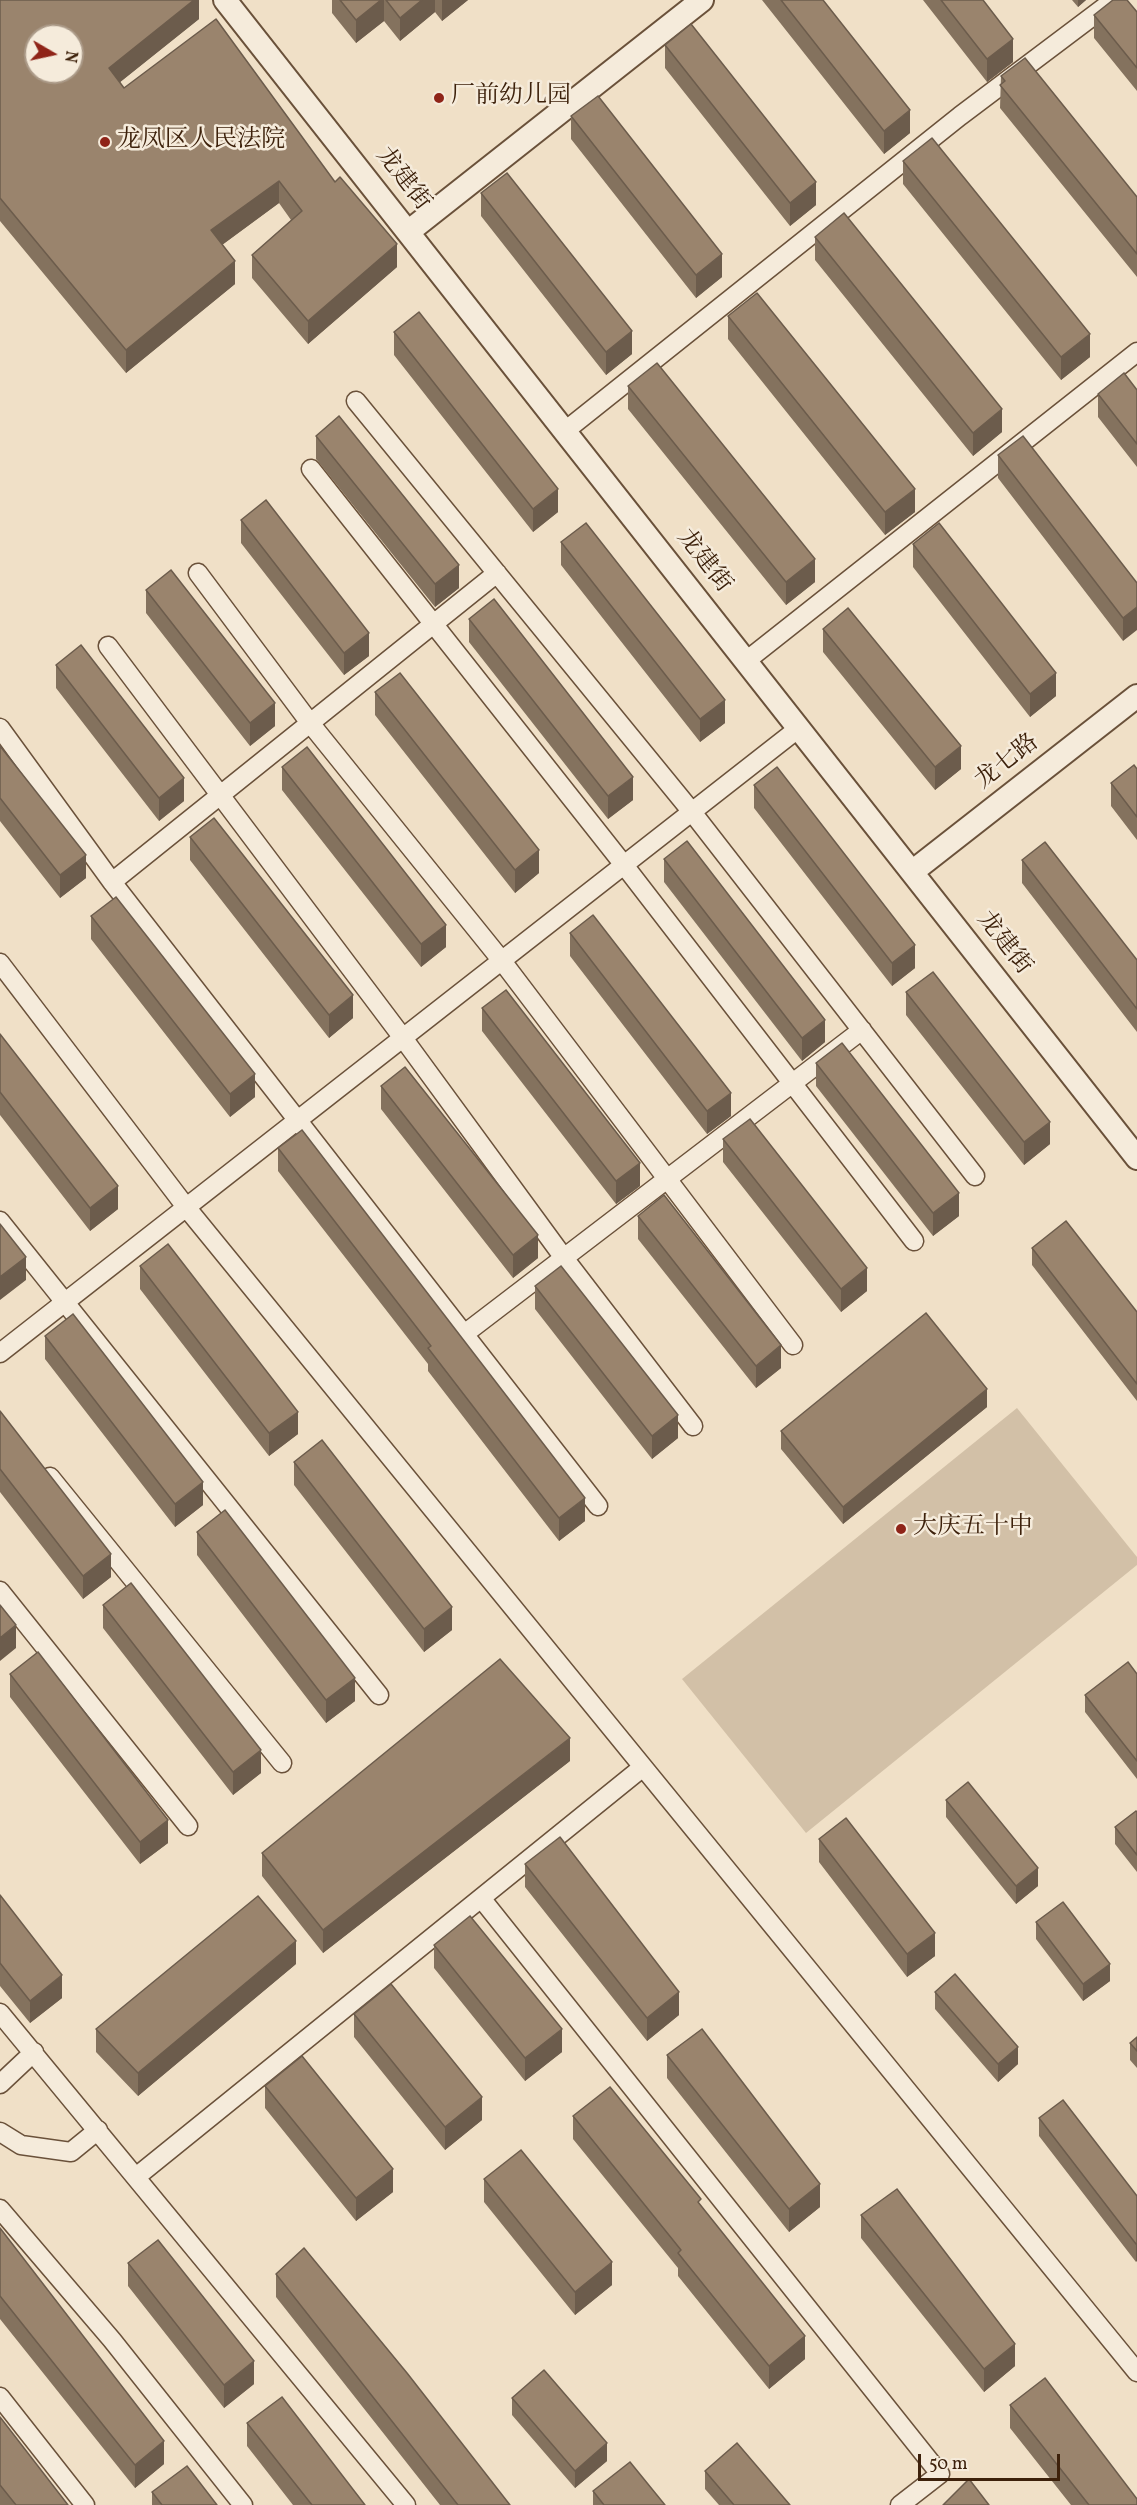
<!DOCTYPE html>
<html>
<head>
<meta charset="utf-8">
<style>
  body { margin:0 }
  #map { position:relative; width:1137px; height:2505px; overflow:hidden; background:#f0e0c7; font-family:Vollkorn,serif }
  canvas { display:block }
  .north { position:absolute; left:24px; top:24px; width:60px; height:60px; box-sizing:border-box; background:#f5ebdb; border:2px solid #ab9a88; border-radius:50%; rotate:99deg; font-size:16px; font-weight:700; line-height:24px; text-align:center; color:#3d210b }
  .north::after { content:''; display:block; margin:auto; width:21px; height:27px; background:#8f2418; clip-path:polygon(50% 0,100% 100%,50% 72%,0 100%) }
  .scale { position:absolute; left:918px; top:2454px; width:142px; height:27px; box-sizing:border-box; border:3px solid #3d210b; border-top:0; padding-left:8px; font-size:18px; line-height:21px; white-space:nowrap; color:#3d210b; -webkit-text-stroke:4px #f5ebdb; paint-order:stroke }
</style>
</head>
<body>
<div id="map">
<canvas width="1137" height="2505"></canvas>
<div class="north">N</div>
<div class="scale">50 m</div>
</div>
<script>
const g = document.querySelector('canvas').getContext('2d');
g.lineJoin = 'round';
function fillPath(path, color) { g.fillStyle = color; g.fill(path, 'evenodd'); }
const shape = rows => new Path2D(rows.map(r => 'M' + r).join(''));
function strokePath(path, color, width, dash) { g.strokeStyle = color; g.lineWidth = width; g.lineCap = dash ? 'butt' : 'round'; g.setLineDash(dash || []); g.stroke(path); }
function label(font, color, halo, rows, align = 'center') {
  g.font = font + ' Vollkorn,"Noto Serif SC",serif'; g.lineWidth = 5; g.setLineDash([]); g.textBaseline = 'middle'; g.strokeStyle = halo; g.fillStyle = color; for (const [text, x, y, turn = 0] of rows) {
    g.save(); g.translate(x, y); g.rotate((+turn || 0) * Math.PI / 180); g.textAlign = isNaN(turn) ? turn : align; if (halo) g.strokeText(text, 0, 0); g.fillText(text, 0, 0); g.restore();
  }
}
const green = shape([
  [1017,1408,1137,1557,1137,1565,806,1833,682,1679]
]);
const minor = shape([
  [356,401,692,812,975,1176],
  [565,431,960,116,1114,0],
  [311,469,624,865,914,1241],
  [198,573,310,723,502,961,793,1345],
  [108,646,403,1038,564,1258,693,1426],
  [746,661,1137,352],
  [0,728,112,882,598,1506],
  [112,882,497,573],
  [0,963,186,1207,1137,2372],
  [0,1221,379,1695],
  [463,1335,862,1030],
  [0,1353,799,728],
  [50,1477,282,1763],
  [0,1591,188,1826],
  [481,1898,940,2474,900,2505],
  [0,2013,406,2505],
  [0,2084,34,2052],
  [0,2132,21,2145,71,2152,98,2130],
  [136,2177,643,1767],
  [0,2209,112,2340,243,2505],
  [0,2397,85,2505]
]);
const tertiary = shape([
  [225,0,1137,1158],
  [408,232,702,0],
  [912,872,1137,696]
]);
const wall = shape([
  [0,0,199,0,199,19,120,82,124,88,216,19,397,267,308,344,252,278,252,255,291,220,279,203,222,245,235,284,126,373,0,221],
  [332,0,468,0,442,21,435,12,400,41,384,21,356,43,332,13],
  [762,0,823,0,910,133,884,154],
  [923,0,983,0,1013,62,987,82],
  [1072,0,1086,0,1078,7],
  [1137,12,1137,91,1094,38,1094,15],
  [665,45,816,205,790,226,665,68],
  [1001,76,1137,197,1137,277,1000,108],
  [571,116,722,277,696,298,571,139],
  [903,161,1090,357,1061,380,903,184],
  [481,193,632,354,606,375,481,216],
  [815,237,1002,432,973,456,815,260],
  [728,316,915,512,885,535,728,339],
  [394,332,558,512,533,532,394,355],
  [628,386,815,582,786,605,628,409],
  [1137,390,1137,467,1098,417,1098,394],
  [316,436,459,588,435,607,316,459],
  [998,455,1137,583,1123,641,998,478],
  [241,520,369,656,344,675,241,543],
  [561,542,725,723,700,742,561,565],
  [913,544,1056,696,1030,717,913,567],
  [146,590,275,726,250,746,146,613],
  [469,619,633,800,608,819,469,642],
  [823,629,961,769,935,790,823,652],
  [56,665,184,801,159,821,56,688],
  [375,692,539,873,515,893,375,715],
  [0,746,86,878,60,898,0,821],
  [282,767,446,947,421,967,282,790],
  [1137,769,1137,840,1111,806,1111,783],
  [754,785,915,968,892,986,754,808],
  [190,837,353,1018,329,1038,190,860],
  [664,859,825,1042,802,1061,664,882],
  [1022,860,1137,960,1137,1032,1022,883],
  [91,916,255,1097,230,1117,91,939],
  [570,933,731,1116,707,1134,570,956],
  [906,992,1050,1144,1024,1165,906,1015],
  [482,1008,640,1186,616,1204,482,1031],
  [0,1034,118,1209,90,1231,0,1115],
  [816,1063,959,1216,933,1236,816,1086],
  [381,1086,538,1258,513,1278,381,1109],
  [723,1139,867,1291,841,1312,723,1162],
  [278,1148,585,1521,559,1541,428,1371,428,1364,278,1171],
  [638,1216,781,1368,756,1388,638,1239],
  [1032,1248,1137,1312,1137,1401,1032,1265],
  [140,1266,298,1434,269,1456,140,1289],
  [535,1286,678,1438,652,1459,535,1309],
  [45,1336,203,1505,175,1527,45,1359],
  [987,1407,843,1524,781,1449,781,1431],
  [0,1411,111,1577,83,1599,0,1492],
  [294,1462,452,1630,424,1652,294,1485],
  [197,1532,355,1701,326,1723,197,1555],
  [103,1605,261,1773,233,1795,103,1628],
  [10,1674,168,1843,140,1864,10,1697],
  [1137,1674,1137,1779,1085,1712,1085,1695],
  [570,1761,323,1953,262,1876,262,1853],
  [946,1800,1038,1886,1016,1904,946,1817],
  [1137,1812,1137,1872,1115,1844,1115,1827],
  [819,1839,935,1956,907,1977,819,1862],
  [525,1864,679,2015,647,2041,525,1887],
  [0,1895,62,1998,30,2023,0,1986],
  [1036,1922,1110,1981,1083,2001,1036,1939],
  [434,1945,562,2052,525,2081,434,1968],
  [296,1964,138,2096,96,2052,96,2029],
  [935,1992,1018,2064,998,2082,935,2009],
  [354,2014,482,2120,445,2150,354,2037],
  [1137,2037,1137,2068,1130,2060,1130,2043],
  [667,2055,820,2207,789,2232,667,2078],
  [265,2086,393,2192,356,2221,265,2108],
  [573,2116,701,2207,805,2359,769,2389,678,2276,678,2268,573,2139],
  [1039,2118,1137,2196,1136,2262,1039,2136],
  [484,2179,612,2285,575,2315,484,2202],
  [861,2215,1015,2366,984,2392,861,2238],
  [0,2228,164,2464,135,2488,0,2319],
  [128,2263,254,2384,224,2408,128,2286],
  [276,2274,510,2505,440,2505,276,2297],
  [512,2398,607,2461,575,2488,512,2415],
  [1010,2405,1137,2505,1071,2505,1010,2428],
  [0,2417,68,2505,0,2505],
  [247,2423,365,2505,293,2505,247,2446],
  [705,2471,790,2505,719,2505,705,2489],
  [593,2491,665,2505,593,2505],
  [152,2492,217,2505,152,2505]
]);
const shadedWall = shape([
  [194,0,199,0,199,19,109,91,109,68],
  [381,0,384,0,384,21,356,43,356,20],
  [422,0,435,0,435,12,400,41,400,18],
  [442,0,468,0,442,21],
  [1078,0,1086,0,1078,7],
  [1013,39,1013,62,987,82,987,59],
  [910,110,910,133,884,154,884,131],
  [279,181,279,203,211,253,211,230],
  [816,182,816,205,790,226,790,203],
  [397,244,397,267,308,344,308,321],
  [722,254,722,277,696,298,696,275],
  [235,261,235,284,126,373,126,350],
  [632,331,632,354,606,375,606,352],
  [1090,334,1090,357,1061,380,1061,357],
  [1002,409,1002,432,973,456,973,433],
  [558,489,558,512,533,532,533,509],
  [915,489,915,512,885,535,885,512],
  [815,559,815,582,786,605,786,582],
  [459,565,459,588,435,607,435,584],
  [1137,607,1137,630,1123,641,1123,618],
  [369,633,369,656,344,675,344,653],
  [1056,673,1056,696,1030,717,1030,694],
  [725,700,725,723,700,742,700,719],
  [275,703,275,726,250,746,250,723],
  [961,746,961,769,935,790,935,767],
  [633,777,633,800,608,819,608,796],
  [184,778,184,801,159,821,159,798],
  [539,850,539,873,515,893,515,870],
  [86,855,86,878,60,898,60,875],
  [446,925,446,947,421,967,421,944],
  [915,945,915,968,892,986,892,963],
  [353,995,353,1018,329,1038,329,1015],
  [825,1020,825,1042,802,1061,802,1038],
  [255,1074,255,1097,230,1117,230,1094],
  [731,1093,731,1116,707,1134,707,1111],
  [1050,1122,1050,1144,1024,1165,1024,1142],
  [640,1163,640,1186,616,1204,616,1181],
  [118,1186,118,1209,90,1231,90,1208],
  [959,1193,959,1216,933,1236,933,1213],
  [538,1235,538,1258,513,1278,513,1255],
  [26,1257,26,1280,0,1300,0,1277],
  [867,1268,867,1291,841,1312,841,1289],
  [781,1345,781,1368,756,1388,756,1366],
  [987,1389,987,1407,843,1524,843,1507],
  [298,1412,298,1434,269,1456,269,1433],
  [678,1415,678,1438,652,1459,652,1436],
  [203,1482,203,1505,175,1527,175,1504],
  [585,1498,585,1521,559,1541,559,1518],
  [111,1554,111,1577,83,1599,83,1576],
  [452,1607,452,1630,424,1652,424,1629],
  [16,1625,16,1648,0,1661,0,1638],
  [355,1678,355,1701,326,1723,326,1700],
  [570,1738,570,1761,323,1953,323,1930],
  [261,1750,261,1773,233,1795,233,1772],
  [168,1820,168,1843,140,1864,140,1842],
  [1038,1868,1038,1886,1016,1904,1016,1886],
  [935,1933,935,1956,907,1977,907,1954],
  [296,1941,296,1964,138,2096,138,2073],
  [1110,1964,1110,1981,1083,2001,1083,1984],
  [62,1975,62,1998,30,2023,30,2001],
  [679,1992,679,2015,647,2041,647,2018],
  [562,2029,562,2052,525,2081,525,2058],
  [1018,2047,1018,2064,998,2082,998,2064],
  [482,2097,482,2120,445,2150,445,2127],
  [393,2169,393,2192,356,2221,356,2198],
  [820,2184,820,2207,789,2232,789,2209],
  [1136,2244,1137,2244,1137,2261,1136,2262],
  [612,2262,612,2285,575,2315,575,2292],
  [805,2336,805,2359,769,2389,769,2366],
  [1015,2344,1015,2366,984,2392,984,2369],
  [254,2361,254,2384,224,2408,224,2385],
  [164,2441,164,2464,135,2488,135,2465],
  [607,2443,607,2461,575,2488,575,2471]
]);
const building = shape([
  [0,0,194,0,109,68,124,88,216,19,335,182,340,177,397,244,308,321,252,255,302,211,279,181,211,230,235,261,126,350,0,198,0,0],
  [36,36,72,36,72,72,36,72,36,36],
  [340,0,381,0,356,20,340,0],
  [386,0,422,0,400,18,386,0],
  [781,0,823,0,910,110,884,131,781,0],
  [941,0,983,0,1013,39,987,59,941,0],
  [1113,0,1127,0,1137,12,1137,68,1094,15,1113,0],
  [691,24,816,182,790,203,665,45,691,24],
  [1025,58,1137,197,1137,254,1000,85,1005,81,1001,76,1025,58],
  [598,96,722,254,696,275,571,116,598,96],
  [932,138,1090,334,1061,357,903,161,932,138],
  [507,173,632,331,606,352,481,193,507,173],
  [844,213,1002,409,973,433,815,237,844,213],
  [757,293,915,489,885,512,728,316,757,293],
  [419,312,558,489,533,509,394,332,419,312],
  [657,363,815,559,786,582,628,386,657,363],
  [1124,373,1137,390,1137,444,1098,394,1124,373],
  [339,416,459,565,435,584,316,436,339,416],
  [1023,436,1137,583,1137,607,1123,618,998,455,1023,436],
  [266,500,369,633,344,653,241,520,266,500],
  [586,523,725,700,700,719,561,542,586,523],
  [939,523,1056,673,1030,694,913,544,939,523],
  [171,570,275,703,250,723,146,590,171,570],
  [494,599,633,777,608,796,469,619,494,599],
  [848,608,961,746,935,767,823,629,848,608],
  [81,645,184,778,159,798,56,665,81,645],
  [400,673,539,850,515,870,375,692,400,673],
  [0,746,86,855,60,875,0,798,0,746],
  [307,747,446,925,421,944,282,767,307,747],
  [1134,765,1137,769,1137,817,1111,783,1134,765],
  [777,767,915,945,892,963,754,785,777,767],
  [214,818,353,995,329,1015,190,837,214,818],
  [687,841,825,1020,802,1038,664,859,687,841],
  [1045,842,1137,960,1137,1009,1022,860,1045,842],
  [116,897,255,1074,230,1094,91,916,116,897],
  [593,915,731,1093,707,1111,570,933,593,915],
  [933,972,1050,1122,1024,1142,906,992,933,972],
  [506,990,640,1163,616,1181,482,1008,506,990],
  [0,1034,118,1186,90,1208,0,1092,0,1034],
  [842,1043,959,1193,933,1213,816,1063,842,1043],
  [405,1067,538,1235,513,1255,381,1086,405,1067],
  [750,1119,867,1268,841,1289,723,1139,750,1119],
  [302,1130,585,1498,559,1518,428,1348,431,1346,278,1148,302,1130],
  [664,1195,781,1345,756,1366,638,1216,664,1195],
  [1066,1221,1137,1312,1137,1384,1032,1248,1066,1221],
  [0,1224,26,1257,0,1277,0,1224],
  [168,1244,298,1412,269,1433,140,1266,168,1244],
  [561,1266,678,1415,652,1436,535,1286,561,1266],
  [926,1313,987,1389,843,1507,781,1431,926,1313],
  [73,1314,203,1482,175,1504,45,1336,73,1314],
  [0,1411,111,1554,83,1576,0,1469,0,1411],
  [322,1440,452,1607,424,1629,294,1462,322,1440],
  [225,1510,355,1678,326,1700,197,1532,225,1510],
  [131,1583,261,1750,233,1772,103,1605,131,1583],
  [0,1605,16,1625,0,1638,0,1605],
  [38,1652,168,1820,140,1842,10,1674,38,1652],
  [500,1659,570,1738,323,1930,262,1853,500,1659],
  [1128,1662,1137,1674,1137,1761,1085,1695,1128,1662],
  [968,1782,1038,1868,1016,1886,946,1800,968,1782],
  [1136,1811,1137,1812,1137,1855,1115,1827,1136,1811],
  [846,1818,935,1933,907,1954,819,1839,846,1818],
  [560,1837,679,1992,647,2018,525,1864,560,1837],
  [0,1895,62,1975,30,2001,0,1963,0,1895],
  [258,1896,296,1941,138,2073,96,2029,258,1896],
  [1063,1902,1110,1964,1083,1984,1036,1922,1063,1902],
  [470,1916,562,2029,525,2058,434,1945,470,1916],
  [955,1974,1018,2047,998,2064,935,1992,955,1974],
  [391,1984,482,2097,445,2127,354,2014,391,1984],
  [702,2029,820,2184,789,2209,667,2055,702,2029],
  [1137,2037,1137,2051,1130,2043,1137,2037],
  [302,2056,393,2169,356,2198,265,2086,302,2056],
  [610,2087,701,2199,698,2202,805,2336,769,2366,678,2253,681,2250,573,2116,610,2087],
  [1063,2100,1137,2196,1137,2244,1136,2244,1039,2118,1063,2100],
  [521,2150,612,2262,575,2292,484,2179,521,2150],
  [897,2189,1015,2344,984,2369,861,2215,897,2189],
  [0,2228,164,2441,135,2465,0,2296,0,2228],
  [158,2240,254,2361,224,2385,128,2263,158,2240],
  [304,2248,407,2373,510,2505,458,2505,276,2274,304,2248],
  [544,2370,607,2443,575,2471,512,2398,544,2370],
  [1045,2378,1137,2499,1137,2505,1089,2505,1010,2405,1045,2378],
  [282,2397,365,2505,312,2505,247,2423,282,2397],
  [0,2417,68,2505,16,2505,0,2485,0,2417],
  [737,2443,790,2505,734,2505,705,2471,737,2443],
  [630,2462,665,2505,604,2505,593,2491,630,2462],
  [187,2466,217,2505,162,2505,152,2492,187,2466],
  [969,2479,989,2505,943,2505,969,2479]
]);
const markers = [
  [439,98,6,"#8f2418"],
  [105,142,6,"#8f2418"],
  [901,1529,6,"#8f2418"]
];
const poiNames = [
  ["厂前幼儿园",451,98],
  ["龙凤区人民法院",117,142],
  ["大庆五十中",913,1529]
];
const streetNames = [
  ["龙建街",402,180,52],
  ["龙建街",703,562,52],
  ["龙七路",1008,763,-38],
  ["龙建街",1003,944,52]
];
fillPath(green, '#d2c0a7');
strokePath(minor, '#6a513a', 21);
strokePath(tertiary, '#6a513a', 26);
strokePath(minor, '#f5ebdb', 18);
strokePath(tertiary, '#f5ebdb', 22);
fillPath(wall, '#84725e');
fillPath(shadedWall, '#6c5c4c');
fillPath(building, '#9a846d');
strokePath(building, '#6c5c4c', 1.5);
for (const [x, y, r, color] of markers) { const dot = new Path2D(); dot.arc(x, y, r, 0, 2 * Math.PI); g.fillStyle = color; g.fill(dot); strokePath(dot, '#f5ebdb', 2); }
label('24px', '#3d210b', '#f5ebdb', poiNames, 'left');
label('24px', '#3d210b', '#f5ebdb', streetNames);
</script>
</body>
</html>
